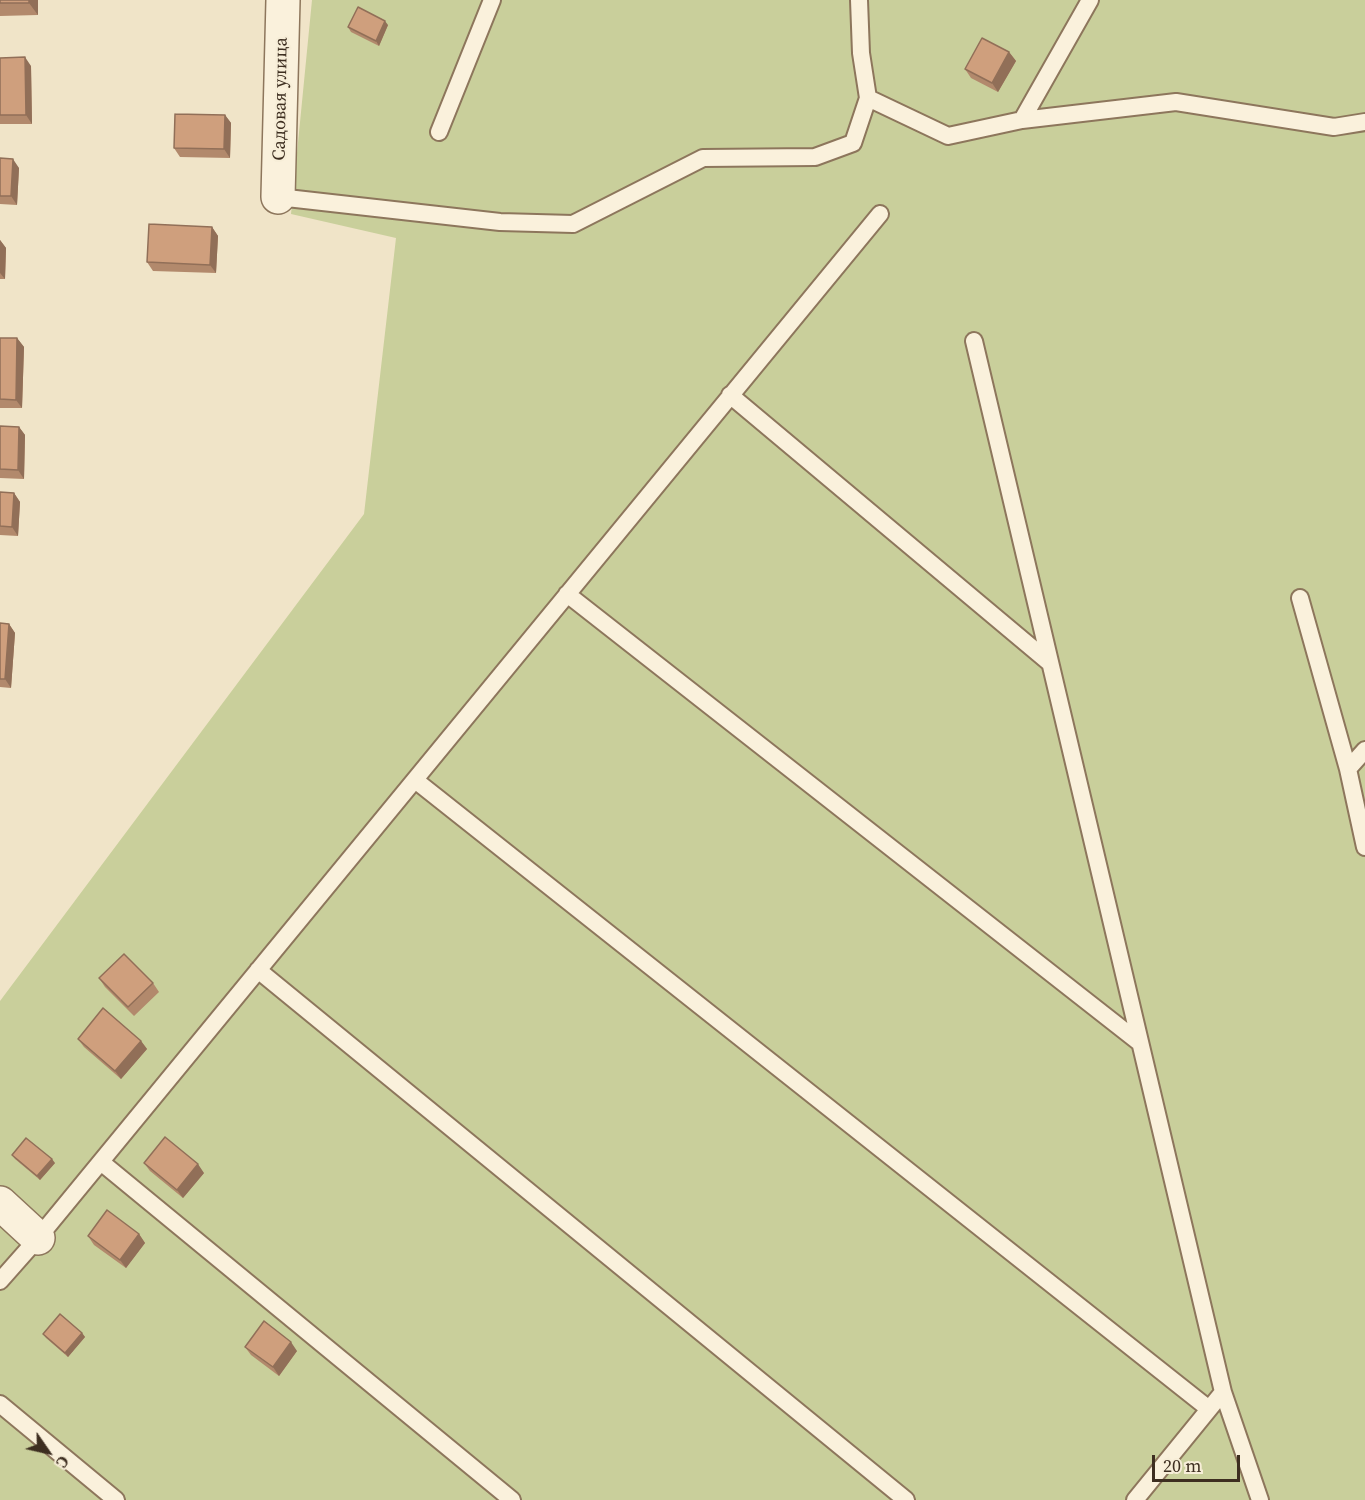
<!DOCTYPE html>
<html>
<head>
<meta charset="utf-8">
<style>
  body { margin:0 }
  #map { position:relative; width:1365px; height:1500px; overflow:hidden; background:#f0e4c8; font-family:"Source Serif 4",serif }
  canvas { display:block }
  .north { position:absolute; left:18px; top:1422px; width:60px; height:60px; -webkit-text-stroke:4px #f7eed8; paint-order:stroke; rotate:124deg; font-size:16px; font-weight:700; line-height:24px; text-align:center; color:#3d2e20 }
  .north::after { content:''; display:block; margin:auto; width:21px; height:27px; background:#3d2e20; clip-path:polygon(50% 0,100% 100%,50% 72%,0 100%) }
  .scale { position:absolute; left:1152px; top:1455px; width:88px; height:27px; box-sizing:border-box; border:3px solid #3d2e20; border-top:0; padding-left:8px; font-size:18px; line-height:21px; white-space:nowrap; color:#3d2e20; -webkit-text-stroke:4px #f7eed8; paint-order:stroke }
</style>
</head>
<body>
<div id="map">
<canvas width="1365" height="1500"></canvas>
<div class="north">С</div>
<div class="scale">20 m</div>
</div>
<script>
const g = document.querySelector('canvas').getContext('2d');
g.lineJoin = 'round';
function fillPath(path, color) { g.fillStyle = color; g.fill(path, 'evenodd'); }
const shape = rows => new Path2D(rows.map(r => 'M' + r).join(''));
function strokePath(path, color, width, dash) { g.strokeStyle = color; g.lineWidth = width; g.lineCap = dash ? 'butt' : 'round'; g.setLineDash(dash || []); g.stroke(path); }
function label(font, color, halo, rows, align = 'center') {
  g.font = font + ' "Source Serif 4",serif'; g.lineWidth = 4.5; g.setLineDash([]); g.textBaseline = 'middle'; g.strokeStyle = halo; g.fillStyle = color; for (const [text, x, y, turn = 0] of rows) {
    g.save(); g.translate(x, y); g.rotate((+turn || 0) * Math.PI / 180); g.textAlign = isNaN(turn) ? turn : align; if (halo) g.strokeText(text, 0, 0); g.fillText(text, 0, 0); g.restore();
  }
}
const green = shape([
  [312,0,1365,0,1365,1500,0,1500,0,1001,364,514,396,238,291,214]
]);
const lane = shape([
  [859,0,861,53,868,98],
  [1022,120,1090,0],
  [439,132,492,0],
  [278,197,500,222,573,224,703,158,815,157,853,143,868,98,948,136,1022,120,1176,102,1334,127,1365,122],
  [974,341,1223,1392,1135,1500],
  [730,395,1050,663],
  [567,594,1140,1043],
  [1300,598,1348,769,1365,847],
  [1348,769,1365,750],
  [415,780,1209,1409],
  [258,970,906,1500],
  [101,1162,512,1500],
  [0,1281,38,1238,880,214],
  [1223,1392,1260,1500],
  [0,1404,116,1500]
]);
const street = shape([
  [278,197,283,0],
  [0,1203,38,1238]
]);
const wall = shape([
  [0,0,38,0,38,15,0,16],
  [388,25,379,46,351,32,348,27],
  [1009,52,1016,61,998,92,971,78,965,69],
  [0,58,31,66,32,124,0,124],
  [225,115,231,123,230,158,180,157,174,148],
  [0,158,19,168,17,205,0,204],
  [212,227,218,236,216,273,153,271,147,262],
  [0,240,6,248,5,279,0,279],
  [0,338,17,338,24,347,22,408,0,408],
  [0,426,19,427,25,435,24,479,0,478],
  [0,492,14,493,20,502,18,536,0,535],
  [0,623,9,624,15,633,11,688,0,687],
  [99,978,153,983,159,992,134,1016,105,987],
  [78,1039,141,1041,147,1049,121,1079,84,1047],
  [12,1155,55,1163,40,1180,15,1159],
  [144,1163,204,1173,183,1198,150,1171],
  [139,1234,145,1243,126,1268,94,1245,88,1236],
  [82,1333,85,1337,68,1357,46,1338,43,1334],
  [245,1347,297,1351,279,1376,251,1355]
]);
const shadedWall = shape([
  [29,0,38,0,38,15,29,3],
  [385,21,388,25,379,46,376,41],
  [1009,52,1016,61,998,92,992,83],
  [25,57,31,66,32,124,26,115],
  [225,115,231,123,230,158,224,149],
  [13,159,19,168,17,205,11,196],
  [212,227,218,236,216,273,210,265],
  [0,240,6,248,5,279,0,273],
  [17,338,24,347,22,408,16,400],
  [19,427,25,435,24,479,18,470],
  [14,493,20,502,18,536,12,527],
  [9,624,15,633,11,688,5,679],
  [141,1041,147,1049,121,1079,115,1071],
  [52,1159,55,1163,40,1180,37,1176],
  [198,1164,204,1173,183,1198,177,1190],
  [139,1234,145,1243,126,1268,120,1260],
  [82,1333,85,1337,68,1357,65,1353],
  [291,1342,297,1351,279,1376,273,1367]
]);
const building = shape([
  [0,0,29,0,29,3,0,3,0,0],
  [358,7,385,21,376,41,348,27,358,7],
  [982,38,1009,52,992,83,965,69,982,38],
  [25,57,26,115,0,115,0,58,25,57],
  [175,114,225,115,224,149,174,148,175,114],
  [0,158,13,159,11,196,0,196,0,158],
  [149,224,212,227,210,265,147,262,149,224],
  [0,338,17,338,16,400,0,399,0,338],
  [0,426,19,427,18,470,0,469,0,426],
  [0,492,14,493,12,527,0,526,0,492],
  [0,623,9,624,5,679,0,679,0,623],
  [124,954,153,983,128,1007,99,978,124,954],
  [103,1008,141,1041,115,1071,78,1039,103,1008],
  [165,1137,198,1164,177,1190,144,1163,165,1137],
  [26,1138,52,1159,37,1176,12,1155,26,1138],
  [107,1210,139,1234,120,1260,88,1236,107,1210],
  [60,1314,82,1333,65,1353,43,1334,60,1314],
  [264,1321,291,1342,273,1367,245,1347,264,1321]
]);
const streetNames = [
  ["Садовая улица",281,99,-89]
];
fillPath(green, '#c9cf9b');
strokePath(lane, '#8d765c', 20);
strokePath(street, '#8d765c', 36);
strokePath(lane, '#faf1dc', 16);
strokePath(street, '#faf1dc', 33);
fillPath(wall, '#b2896c');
fillPath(shadedWall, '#916f58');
fillPath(building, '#cf9f7d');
strokePath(building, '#916f58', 1.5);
label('18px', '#3d2e20', '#f7eed8', streetNames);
</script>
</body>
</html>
